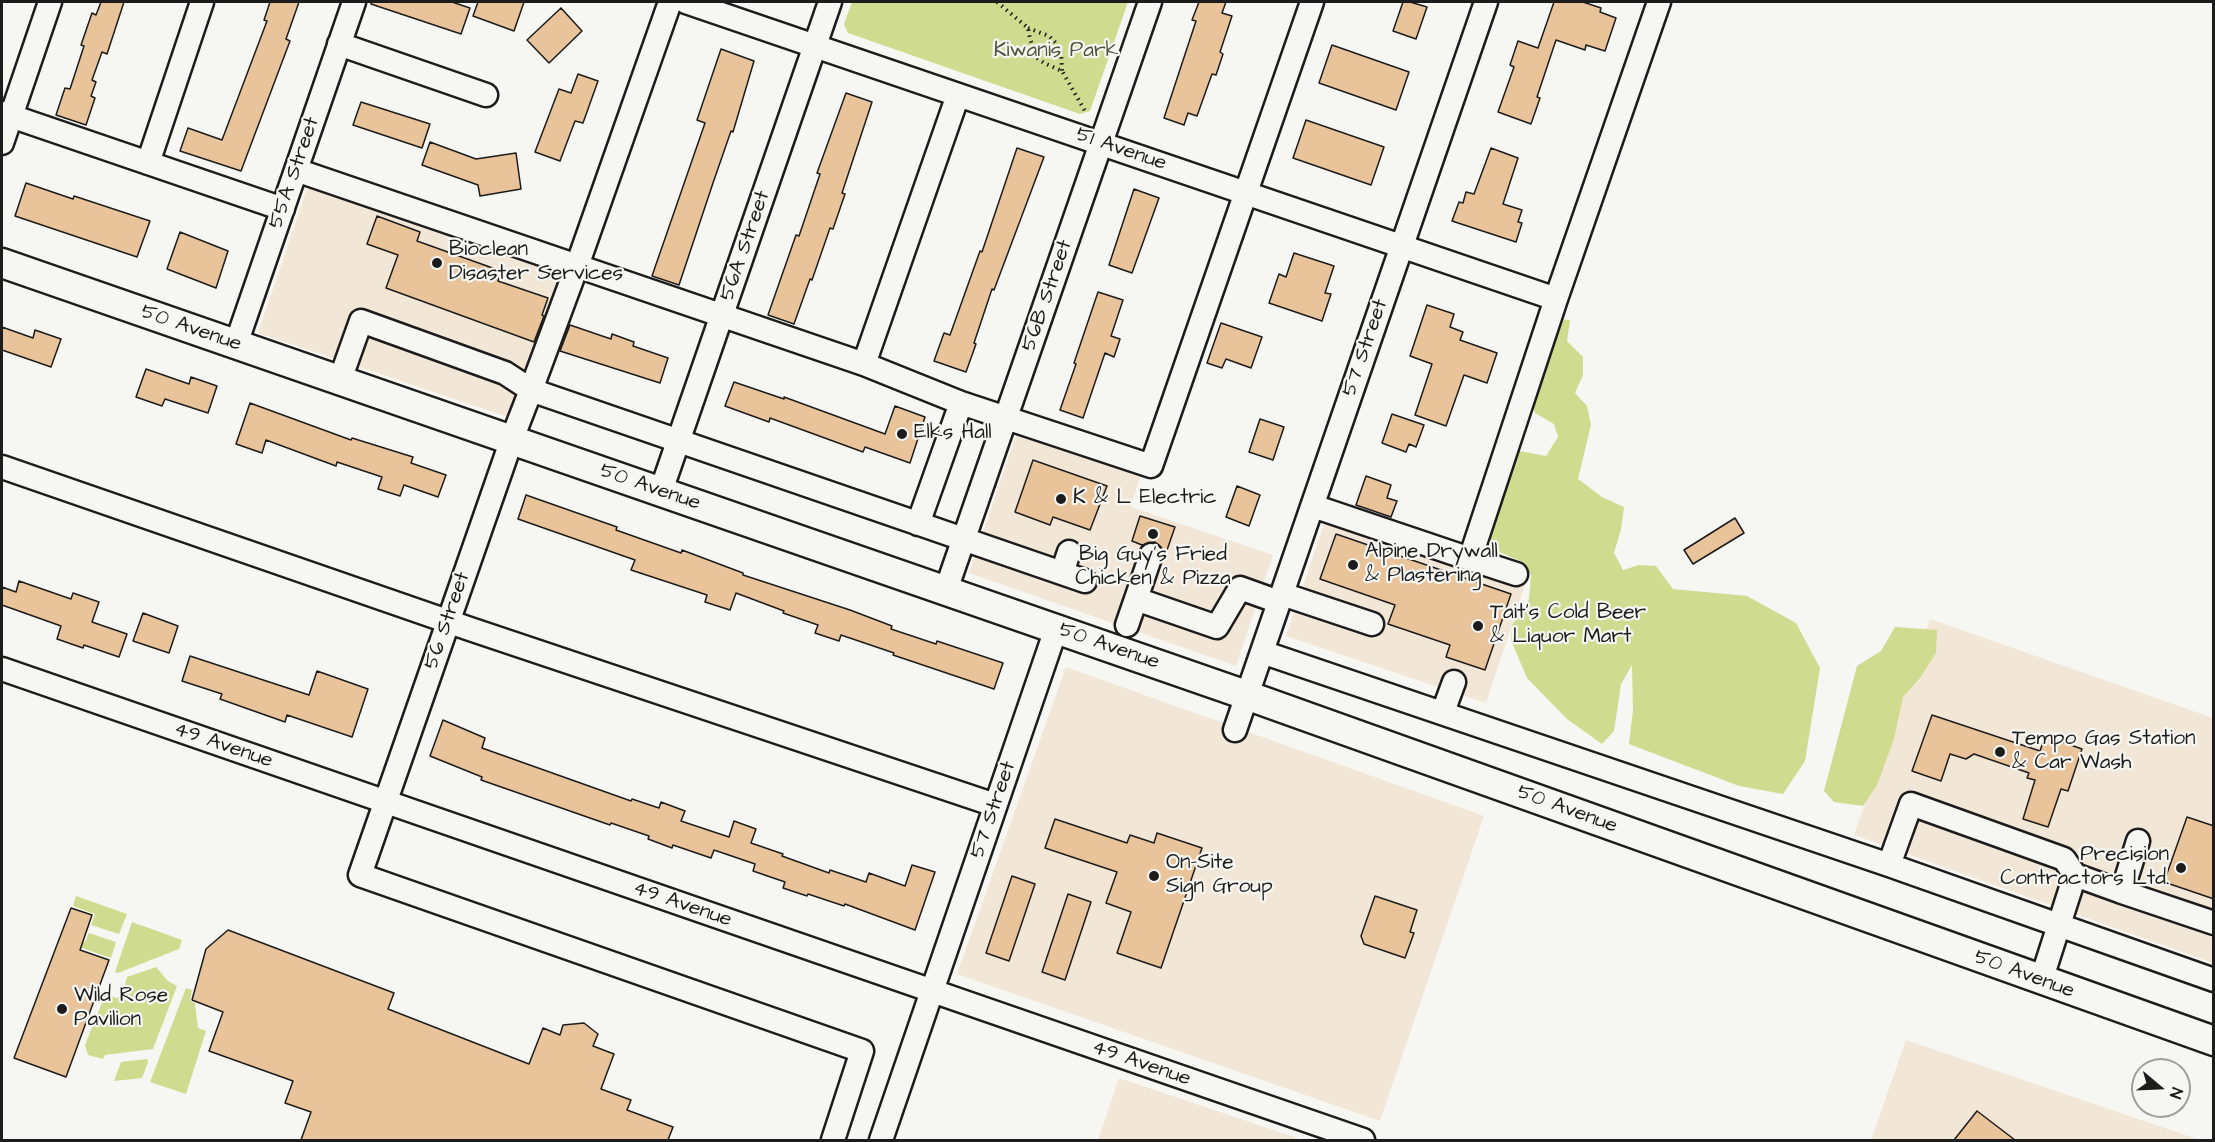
<!DOCTYPE html>
<html>
<head>
<meta charset="utf-8">
<style>
  body { margin:0 }
  #map { position:relative; width:2215px; height:1142px; overflow:hidden; background:#f6f6f2; font-family:"Architects Daughter",sans-serif }
  canvas { display:block }
  .frame { position:absolute; inset:0; border:3px solid #1c1c1c; pointer-events:none }
  .north { position:absolute; left:2131px; top:1058px; width:60px; height:60px; box-sizing:border-box; background:#f6f6f2; border:2px solid #9f9f9c; border-radius:50%; rotate:109deg; font-size:16px; font-weight:700; line-height:24px; text-align:center; color:#1c1c1c }
  .north::after { content:''; display:block; margin:auto; width:21px; height:27px; background:#1c1c1c; clip-path:polygon(50% 0,100% 100%,50% 72%,0 100%) }
</style>
</head>
<body>
<div id="map">
<canvas width="2215" height="1142"></canvas>
<div class="frame"></div>
<div class="north">N</div>
</div>
<script>
const g = document.querySelector('canvas').getContext('2d');
g.lineJoin = 'round';
function fillPath(path, color) { g.fillStyle = color; g.fill(path, 'evenodd'); }
const shape = rows => new Path2D(rows.map(r => 'M' + r).join(''));
function strokePath(path, color, width, dash) { g.strokeStyle = color; g.lineWidth = width; g.lineCap = dash ? 'butt' : 'round'; g.setLineDash(dash || []); g.stroke(path); }
function label(font, color, halo, rows, align = 'center') {
  g.font = font + ' "Architects Daughter",sans-serif'; g.lineWidth = 4.5; g.setLineDash([]); g.textBaseline = 'middle'; g.strokeStyle = halo; g.fillStyle = color; for (const [text, x, y, turn = 0] of rows) {
    g.save(); g.translate(x, y); g.rotate((+turn || 0) * Math.PI / 180); g.textAlign = isNaN(turn) ? turn : align; if (halo) g.strokeText(text, 0, 0); g.fillText(text, 0, 0); g.restore();
  }
}
const built = shape([
  [309,183,566,270,514,419,258,333],
  [1019,427,1142,470,1131,507,1273,555,1236,666,969,573],
  [1326,518,1525,585,1486,703,1286,636],
  [1930,619,2213,718,2213,963,1854,835],
  [1066,667,1484,816,1380,1121,957,974],
  [1906,1040,2200,1140,1871,1140],
  [1119,1078,1303,1140,1098,1140]
]);
const green = shape([
  [852,2,1128,2,1090,111,1080,114,848,33,844,24],
  [1558,319,1570,320,1567,341,1583,357,1583,375,1575,393,1587,406,1591,425,1578,479,1602,497,1624,507,1621,529,1614,553,1623,570,1639,565,1656,566,1673,589,1747,596,1796,623,1820,668,1805,761,1783,794,1739,786,1629,744,1633,710,1632,665,1621,684,1614,731,1602,744,1567,719,1527,678,1511,640,1512,625,1529,599,1531,575,1524,563,1491,548,1488,532,1514,450,1546,456,1558,437,1554,424,1535,413,1530,401],
  [1895,627,1937,630,1936,653,1920,678,1903,697,1894,739,1877,785,1863,806,1834,802,1824,791,1857,666,1881,651],
  [76,896,127,914,119,934,91,925,95,914,73,906],
  [132,922,182,940,179,949,118,973,115,972],
  [89,933,116,942,111,958,59,940,61,934,85,942],
  [156,967,168,981,177,986,153,1049,105,1055,103,1059,88,1055,85,1045,105,995,117,998,122,995,127,977],
  [186,988,192,990,190,1001,195,1003,198,1028,206,1031,186,1094,150,1082],
  [147,1059,148,1062,142,1078,114,1081,121,1062]
]);
const building = shape([
  [101,2,124,2,107,54,102,52,92,80,96,82,91,96,95,98,86,125,56,115,65,88,70,89,84,46,81,45,92,13,96,15,101,2],
  [270,2,299,2,286,39,290,41,241,171,180,151,188,128,222,140,267,21,264,20,270,2],
  [371,2,452,2,470,8,461,34,371,4,371,2],
  [478,2,524,2,514,31,473,16,478,2],
  [1199,2,1226,2,1222,13,1232,16,1220,52,1223,54,1216,75,1212,74,1197,116,1188,113,1184,125,1164,118,1196,21,1192,20,1199,2],
  [1403,2,1410,2,1427,7,1416,39,1393,31,1403,2],
  [1554,2,1583,2,1601,8,1600,12,1616,18,1605,51,1586,45,1585,50,1556,40,1537,97,1540,98,1531,124,1498,112,1514,67,1510,65,1518,41,1538,48,1554,2],
  [561,8,582,31,549,63,527,40,561,8],
  [1332,45,1409,72,1396,110,1319,83,1332,45],
  [721,49,754,61,733,132,731,131,713,183,679,285,652,276,705,123,697,120,721,49],
  [578,74,598,81,583,123,575,121,560,161,535,152,559,89,571,93,578,74],
  [846,93,872,102,842,193,845,194,833,229,830,228,812,280,810,279,794,324,768,315,796,235,799,236,820,174,817,173,846,93],
  [361,102,430,124,422,148,353,125,361,102],
  [1306,120,1384,147,1371,185,1293,158,1306,120],
  [430,142,476,159,516,153,521,189,480,196,478,185,422,165,430,142],
  [1017,148,1044,157,994,290,992,289,974,343,976,344,966,372,934,361,944,333,950,335,980,251,982,252,1017,148],
  [1491,148,1518,158,1503,204,1522,210,1518,222,1522,223,1516,242,1452,221,1459,202,1463,203,1466,192,1474,194,1491,148],
  [26,183,73,199,74,196,150,221,137,257,15,216,26,183],
  [1134,189,1159,198,1132,273,1109,265,1134,189],
  [377,216,420,232,417,241,501,271,498,281,548,298,542,315,544,316,534,342,386,288,398,255,367,244,377,216],
  [180,232,228,251,216,288,167,269,180,232],
  [1294,253,1334,266,1325,293,1331,294,1322,321,1269,303,1279,274,1286,277,1294,253],
  [1098,292,1123,300,1111,336,1120,339,1114,357,1105,353,1083,418,1060,410,1076,364,1074,363,1098,292],
  [1427,305,1454,314,1450,327,1463,332,1460,340,1497,353,1487,383,1464,375,1446,426,1415,415,1432,364,1410,356,1427,305],
  [1221,323,1262,337,1251,368,1226,359,1222,368,1207,363,1221,323],
  [570,325,611,339,612,334,634,342,633,346,668,358,660,383,560,351,570,325],
  [2,327,33,338,35,330,61,339,51,367,2,350,2,327],
  [146,369,189,384,191,377,217,386,208,413,165,399,162,406,136,397,146,369],
  [734,382,784,399,784,397,885,434,895,406,925,417,910,463,865,447,863,452,770,418,769,422,725,406,734,382],
  [250,403,351,440,352,438,413,457,411,463,446,475,438,497,404,485,400,496,378,489,382,477,337,462,336,466,266,440,262,453,236,444,250,403],
  [1392,414,1424,425,1416,447,1409,444,1406,452,1382,443,1392,414],
  [1260,419,1284,427,1273,460,1249,452,1260,419],
  [1033,460,1107,486,1090,530,1053,517,1050,525,1015,512,1033,460],
  [1366,476,1391,485,1387,498,1397,501,1391,517,1356,505,1366,476],
  [1237,486,1260,495,1249,526,1226,517,1237,486],
  [526,495,617,527,616,530,681,553,682,550,743,573,743,575,850,610,892,626,891,629,936,644,937,641,1003,663,994,689,893,655,894,653,841,635,839,641,815,633,818,625,783,613,784,611,736,593,730,610,705,602,707,595,631,570,635,560,518,519,526,495],
  [1140,516,1175,527,1166,553,1155,542,1142,545,1132,541,1140,516],
  [1735,518,1744,533,1693,564,1684,550,1735,518],
  [1336,534,1511,594,1485,670,1446,657,1450,645,1388,624,1395,605,1320,579,1336,534],
  [19,581,71,599,73,593,99,602,92,622,127,634,119,657,84,645,83,648,57,639,61,626,2,605,2,587,16,592,19,581],
  [143,613,178,626,169,653,133,641,143,613],
  [190,656,309,695,317,671,368,689,352,737,287,715,285,722,220,699,222,694,182,681,190,656],
  [1932,715,2040,751,2045,736,2082,749,2068,791,2061,789,2048,827,2023,819,2035,780,2027,778,2029,773,1974,754,1966,759,1950,754,1941,781,1912,771,1932,715],
  [443,720,485,738,482,748,631,801,632,799,659,808,661,802,685,811,681,821,729,837,734,821,756,829,751,843,783,854,782,856,829,873,830,870,866,882,869,873,905,886,912,865,935,872,915,930,845,904,844,906,808,894,807,896,783,888,785,882,753,871,755,864,714,850,711,858,673,845,672,848,648,839,649,836,611,823,610,825,481,780,482,777,430,756,443,720],
  [2187,817,2214,826,2214,899,2164,882,2187,817],
  [1055,819,1127,843,1130,835,1154,843,1157,833,1202,848,1161,968,1117,953,1131,912,1106,903,1117,872,1045,848,1055,819],
  [1012,876,1035,884,1009,961,986,953,1012,876],
  [1068,894,1091,902,1065,980,1042,972,1068,894],
  [1375,896,1417,910,1410,932,1414,933,1405,958,1364,944,1361,936,1375,896],
  [71,908,92,915,80,950,109,960,66,1077,14,1058,71,908],
  [228,930,394,993,388,1009,529,1064,543,1028,560,1035,563,1025,584,1023,598,1034,593,1046,614,1054,601,1089,631,1100,627,1110,673,1127,668,1140,301,1140,311,1112,285,1103,293,1081,209,1051,223,1012,192,1000,206,949,228,930],
  [1977,1111,2015,1140,1954,1140,1977,1111]
]);
const path = shape([
  [997,2,1028,28,1030,39,1037,58,1044,63,1062,71,1085,111],
  [1028,28,1049,36,1056,43,1061,51,1062,71]
]);
const minor = shape([
  [686,2,1556,299],
  [339,44,486,95],
  [958,95,864,364,961,403,1151,466,1312,2],
  [2,113,283,209],
  [2,143,50,2],
  [148,163,202,2],
  [296,170,864,364],
  [236,344,354,2],
  [340,380,361,321,505,373,531,390,577,266,670,2],
  [2,467,470,629,995,805],
  [661,491,830,2],
  [1313,506,1470,559,1556,299,1659,2],
  [918,524,961,403],
  [1151,555,1136,599,1217,627,1240,588,1279,602],
  [1470,559,1516,574],
  [1062,573,1069,552],
  [946,590,1150,2],
  [1282,594,1372,624],
  [1127,625,1136,599],
  [1262,652,1889,865,2214,980],
  [2,669,1363,1140],
  [1443,712,1454,682],
  [1235,730,1486,2],
  [1889,865,1911,804,2064,859,2075,875,2041,981],
  [2075,875,2122,892,2138,841],
  [2122,892,2214,923],
  [833,1140,862,1051,360,875,512,439,531,390,1085,581],
  [881,1140,1056,629]
]);
const major = shape([
  [2,263,1246,695,2214,1041]
]);
const markers = [
  [437,263,6,"#1c1c1c"],
  [902,434,6,"#1c1c1c"],
  [1061,499,6,"#1c1c1c"],
  [1153,534,6,"#1c1c1c"],
  [1353,565,6,"#1c1c1c"],
  [1478,626,6,"#1c1c1c"],
  [2000,752,6,"#1c1c1c"],
  [2181,868,6,"#1c1c1c"],
  [1154,876,6,"#1c1c1c"],
  [62,1009,6,"#1c1c1c"]
];
const parkNames = [
  ["Kiwanis Park",1056,52]
];
const streetNames = [
  ["51 Avenue",1121,150,19],
  ["55A Street",295,173,-71],
  ["56A Street",746,246,-71],
  ["56B Street",1048,296,-71],
  ["50 Avenue",191,329,19],
  ["57 Street",1366,348,-71],
  ["50 Avenue",650,488,19],
  ["56 Street",448,621,-71],
  ["50 Avenue",1109,647,19],
  ["49 Avenue",223,746,19],
  ["57 Street",994,810,-71],
  ["50 Avenue",1567,810,20],
  ["49 Avenue",682,905,19],
  ["50 Avenue",2024,975,20],
  ["49 Avenue",1141,1064,19]
];
const poiNames = [
  ["Bioclean",449,251],
  ["Disaster Services",449,275],
  ["Elks Hall",914,434],
  ["K & L Electric",1073,499],
  ["Alpine Drywall",1365,553],
  ["& Plastering",1365,577],
  ["Big Guy's Fried",1153,556,"center"],
  ["Chicken & Pizza",1153,580,"center"],
  ["Tait's Cold Beer",1490,614],
  ["& Liquor Mart",1490,638],
  ["Tempo Gas Station",2012,740],
  ["& Car Wash",2012,764],
  ["Precision",2169,856,"right"],
  ["Contractors Ltd.",2169,880,"right"],
  ["On-Site",1166,864],
  ["Sign Group",1166,888],
  ["Wild Rose",74,997],
  ["Pavilion",74,1021]
];
fillPath(built, '#f2e7d7');
fillPath(green, '#cfdb8e');
fillPath(building, '#e9c399');
strokePath(building, '#1c1c1c', 1.5);
strokePath(minor, '#1c1c1c', 27);
strokePath(major, '#1c1c1c', 33);
strokePath(path, '#1c1c1c', 4, [1.5, 4.5]);
strokePath(minor, '#f6f6f2', 22);
strokePath(major, '#f6f6f2', 28);
for (const [x, y, r, color] of markers) { const dot = new Path2D(); dot.arc(x, y, r, 0, 2 * Math.PI); g.fillStyle = color; g.fill(dot); strokePath(dot, '#f6f6f2', 2); }
label('21px', '#52553e', '#f6f6f2', parkNames);
label('21px', '#1c1c1c', '#f6f6f2', streetNames);
label('21px', '#1c1c1c', '#f6f6f2', poiNames, 'left');
</script>
</body>
</html>
